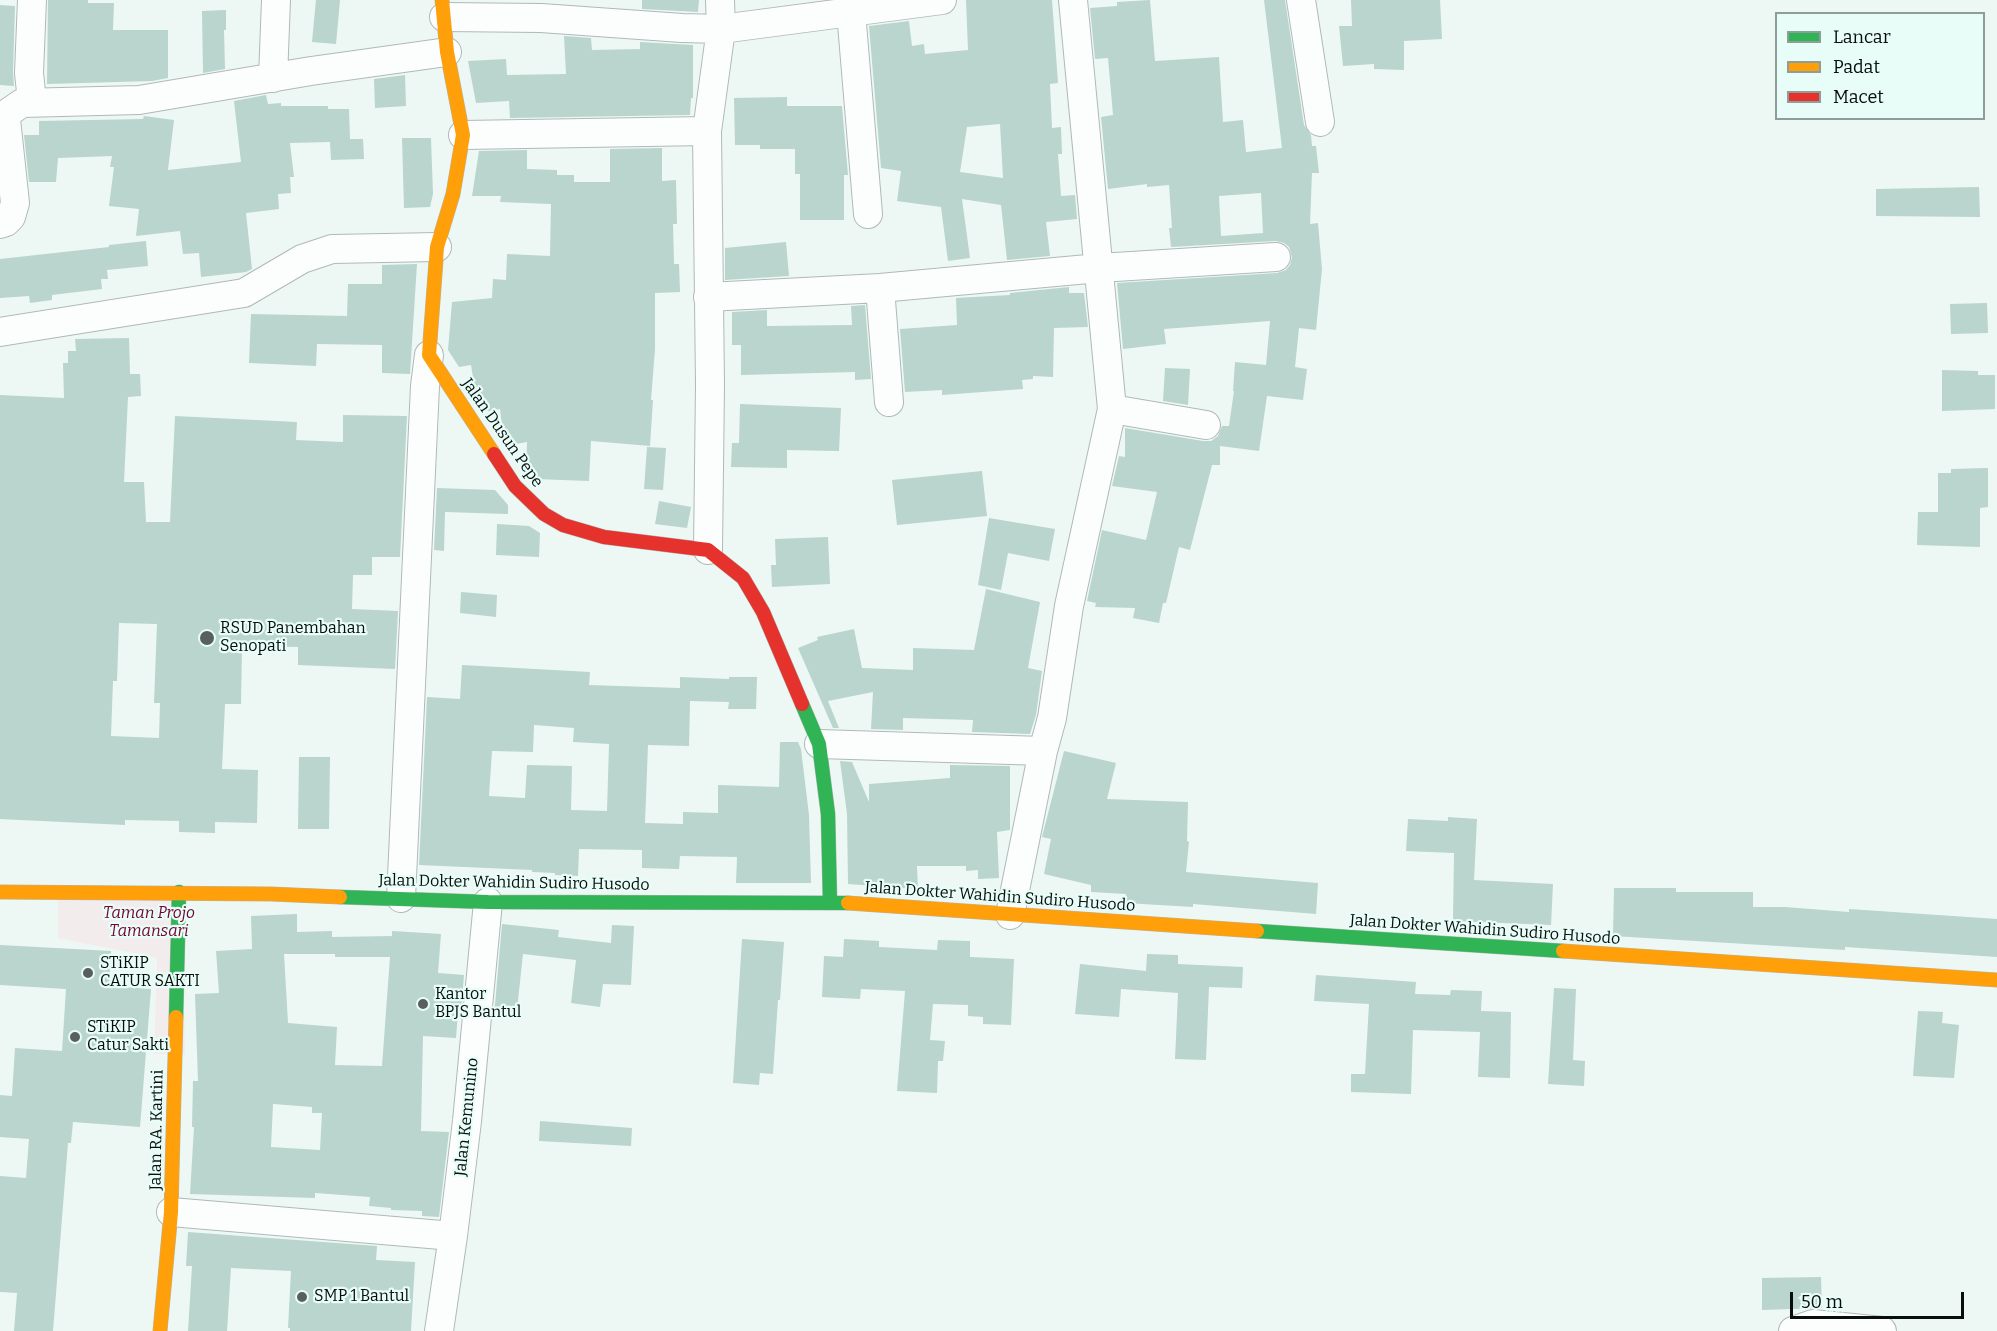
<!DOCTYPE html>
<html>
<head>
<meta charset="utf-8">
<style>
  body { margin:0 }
  #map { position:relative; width:1997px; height:1331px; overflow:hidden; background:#edf8f5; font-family:Bitter,serif }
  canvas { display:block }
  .legend { position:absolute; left:1775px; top:12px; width:210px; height:108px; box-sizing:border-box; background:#e8fdf7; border:2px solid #8e9d99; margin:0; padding:8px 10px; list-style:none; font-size:18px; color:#070e0c }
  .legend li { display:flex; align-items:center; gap:12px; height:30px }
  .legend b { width:30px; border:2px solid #8e9d99 }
  .scale { position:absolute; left:1790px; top:1292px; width:174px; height:27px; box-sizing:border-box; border:3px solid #070e0c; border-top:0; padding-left:8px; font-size:18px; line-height:21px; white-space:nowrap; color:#070e0c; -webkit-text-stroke:4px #e8fdf7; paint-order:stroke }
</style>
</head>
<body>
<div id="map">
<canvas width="1997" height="1331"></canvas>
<ul class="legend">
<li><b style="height:8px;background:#30b455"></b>Lancar</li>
<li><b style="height:8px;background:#ff9f0a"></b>Padat</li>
<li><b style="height:8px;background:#e5322d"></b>Macet</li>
</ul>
<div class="scale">50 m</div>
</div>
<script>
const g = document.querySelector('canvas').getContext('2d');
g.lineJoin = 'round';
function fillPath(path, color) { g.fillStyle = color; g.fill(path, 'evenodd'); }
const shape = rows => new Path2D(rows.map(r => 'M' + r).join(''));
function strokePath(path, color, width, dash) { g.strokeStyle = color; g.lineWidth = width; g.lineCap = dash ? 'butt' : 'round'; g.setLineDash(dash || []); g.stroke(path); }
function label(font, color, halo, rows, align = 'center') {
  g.font = font + ' Bitter,serif'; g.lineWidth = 4.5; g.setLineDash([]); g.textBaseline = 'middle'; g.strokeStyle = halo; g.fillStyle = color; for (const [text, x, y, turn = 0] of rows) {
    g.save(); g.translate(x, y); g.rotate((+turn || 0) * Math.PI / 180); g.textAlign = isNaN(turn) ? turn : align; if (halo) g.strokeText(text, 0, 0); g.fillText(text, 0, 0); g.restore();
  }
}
const green = shape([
  [58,888,182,891,185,1055,154,1054,157,958,58,938]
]);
const building = shape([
  [48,0,88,0,88,3,114,3,113,30,168,30,168,78,152,81,47,84],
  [316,0,340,0,336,44,312,42],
  [642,0,699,0,698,12,642,9],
  [966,0,1052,0,1058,83,1050,84,1052,128,1061,127,1062,154,1058,154,1061,196,1075,195,1077,219,1046,222,1050,256,1007,260,1001,205,962,199,970,258,948,261,941,207,897,201,901,171,881,168,869,26,909,21,912,46,924,44,925,54,968,50],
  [1000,124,1003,178,960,172,967,127],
  [1150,0,1155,61,1219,57,1223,122,1243,120,1246,152,1282,148,1264,0,1285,0,1304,125,1311,135,1312,146,1316,146,1319,173,1312,173,1310,224,1318,223,1322,269,1316,330,1299,328,1295,367,1307,369,1303,400,1267,396,1259,451,1220,446,1220,465,1212,465,1190,550,1179,547,1166,603,1163,603,1159,623,1133,618,1135,608,1095,607,1096,603,1087,601,1102,530,1146,540,1157,492,1112,486,1119,456,1125,457,1125,428,1203,441,1211,441,1218,436,1222,426,1229,426,1234,391,1233,391,1235,362,1266,365,1270,321,1164,329,1166,344,1123,349,1117,283,1277,273,1286,270,1290,265,1292,257,1289,247,1284,243,1276,241,1171,247,1169,228,1172,228,1169,185,1147,187,1147,184,1108,189,1101,117,1113,115,1108,58,1095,59,1090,8,1117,6,1117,2],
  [1261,193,1263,233,1221,236,1219,196],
  [1351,0,1440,0,1442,39,1404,41,1404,70,1374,69,1374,64,1343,66,1339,26,1352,26],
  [0,5,15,6,13,72,14,86,0,85],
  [226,10,226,30,224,30,225,69,203,73,202,11],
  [564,36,591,38,592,50,640,49,640,42,693,45,693,98,691,98,690,115,510,118,509,101,476,103,468,61,506,59,507,75,566,74],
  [405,75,406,106,375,108,374,79],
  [266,95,268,104,281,103,281,106,328,106,328,109,349,109,350,139,363,139,364,159,331,160,330,142,290,143,294,177,290,177,291,193,278,194,279,209,246,213,252,269,246,272,201,277,199,253,183,254,180,231,136,236,139,209,109,206,114,167,110,167,112,156,58,158,56,182,29,182,24,135,39,135,39,121,143,119,144,116,174,120,168,170,241,162,234,101],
  [787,97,787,106,842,106,848,175,844,175,844,220,800,220,800,174,795,174,795,149,760,149,760,145,735,145,734,98],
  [402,138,431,138,433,194,430,207,404,208],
  [662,148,662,181,676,180,677,224,673,224,674,264,679,264,680,292,655,293,655,349,651,400,653,400,650,446,591,441,589,481,535,479,526,469,527,442,510,445,503,434,500,409,488,411,475,390,471,365,459,367,448,350,452,302,492,298,493,279,506,280,507,254,550,256,551,204,500,202,501,196,472,196,479,151,527,150,527,169,557,170,557,175,574,175,574,182,610,182,610,149],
  [1979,187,1980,217,1876,216,1876,189],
  [146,241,148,266,107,270,108,279,101,279,102,289,52,295,52,300,30,303,29,296,0,298,0,259,109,247,109,245],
  [786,242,789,276,725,280,725,248],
  [417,264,410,374,382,373,382,345,317,344,316,366,249,363,251,314,347,316,348,284,382,284,382,265],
  [1069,287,1069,293,1084,293,1088,327,1054,328,1053,377,1033,376,1033,379,1022,380,1023,389,942,395,942,390,905,392,900,329,957,325,956,298,1010,295,1010,293],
  [1987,303,1988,333,1951,334,1950,304],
  [865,305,871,379,855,380,855,372,741,375,741,345,732,345,732,312,767,310,767,326,852,325,851,306],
  [129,338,130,374,140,374,141,396,128,397,124,482,144,482,146,522,170,522,175,416,297,422,296,440,343,442,343,415,407,416,400,557,372,557,372,575,353,575,352,609,398,611,395,669,298,665,298,647,242,646,241,704,225,704,222,769,258,770,257,823,215,822,215,833,179,832,179,821,125,820,125,825,0,819,0,395,64,398,63,363,68,363,68,351,76,351,75,339],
  [119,623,157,624,154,703,160,703,159,738,111,736,113,681,117,681],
  [1165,368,1190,369,1188,405,1163,401],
  [1942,370,1978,371,1978,375,1995,375,1995,409,1942,411],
  [740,404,841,408,839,451,787,450,787,468,731,467,732,443,739,443],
  [647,447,666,448,663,490,644,489],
  [1988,468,1988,507,1980,508,1980,547,1917,545,1918,512,1938,512,1938,473,1951,473,1951,469],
  [982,471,987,516,897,525,892,480],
  [437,488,495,490,508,505,508,514,445,512,444,551,434,550],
  [659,501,691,507,687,528,655,524],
  [989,518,1055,529,1049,561,1008,553,1001,590,978,585],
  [497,524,529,526,540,533,539,557,496,555],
  [828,537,830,584,772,587,771,565,776,565,775,539],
  [986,589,1040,602,1028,668,1042,671,1036,715,1030,734,972,732,973,720,903,718,903,730,871,729,873,692,828,701,839,728,833,728,798,648,818,640,817,637,854,629,862,668,913,670,913,648,974,650],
  [461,592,497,595,496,617,460,613],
  [462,665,590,672,589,685,680,688,680,677,729,679,729,677,757,677,756,709,728,709,729,702,690,701,689,746,648,745,645,823,683,824,683,812,718,813,718,785,779,787,780,742,798,742,801,749,809,815,811,883,736,883,737,857,680,856,679,869,642,868,642,850,579,849,578,876,555,875,555,873,532,872,532,870,419,865,427,697,460,699],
  [534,725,574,728,573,742,609,744,607,811,571,810,572,766,527,765,525,798,489,796,492,751,533,752],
  [1064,751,1116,763,1107,799,1188,802,1187,841,1189,842,1186,872,1318,883,1316,914,1193,904,1193,907,1125,903,1126,894,1091,892,1091,885,1044,874,1051,839,1042,837],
  [299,757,330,757,329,829,298,829],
  [840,761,852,762,869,802,869,784,950,778,950,765,1010,766,1010,830,997,832,999,878,978,879,978,870,966,871,966,866,917,866,918,889,848,884,847,814],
  [1448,817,1477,819,1474,880,1553,884,1551,925,1453,921,1454,853,1406,851,1408,819,1448,821],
  [1614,888,1676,888,1676,892,1753,892,1753,907,1785,907,1849,912,1849,909,1997,919,1997,957,1845,947,1845,950,1613,936],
  [297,914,297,932,332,931,332,937,392,936,392,931,441,934,438,973,464,975,461,1013,458,1012,456,1038,423,1036,421,1131,449,1132,439,1217,422,1216,422,1211,391,1210,391,1208,369,1206,370,1197,315,1193,315,1198,190,1194,194,1127,192,1127,193,1081,198,1081,195,994,219,993,216,951,252,949,251,916],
  [284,954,335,954,335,957,390,957,382,1066,335,1065,337,1027,288,1023],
  [273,1104,312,1107,312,1113,322,1113,320,1150,271,1147],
  [502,924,559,930,558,937,611,943,612,925,634,926,631,985,603,984,600,1007,571,1003,576,960,523,954,516,1019,494,1016],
  [742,939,784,942,780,1000,778,1000,773,1074,760,1073,759,1085,733,1083],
  [844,939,879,941,879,947,937,950,938,940,970,941,970,957,1014,959,1011,1025,983,1024,983,1017,968,1016,968,1005,933,1004,930,1040,945,1041,943,1061,938,1061,937,1093,897,1091,905,991,861,989,860,999,822,997,824,956,843,957],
  [0,945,111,951,109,986,151,989,140,1127,73,1122,71,1143,68,1143,53,1331,14,1331,17,1293,0,1292,0,1176,26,1178,29,1139,0,1137,0,1095,12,1096,15,1048,62,1051,66,989,0,985],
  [1147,954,1178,955,1178,964,1243,967,1242,988,1209,987,1206,1060,1175,1059,1178,993,1121,989,1119,1017,1075,1014,1080,964,1146,971],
  [1316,975,1416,982,1415,994,1450,995,1451,990,1482,991,1481,1011,1511,1012,1510,1078,1478,1077,1480,1032,1413,1030,1411,1094,1351,1092,1351,1074,1365,1074,1369,1004,1314,1001],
  [1554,988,1576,989,1573,1060,1585,1061,1584,1086,1548,1084],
  [1918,1011,1943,1012,1942,1023,1959,1025,1954,1078,1913,1076],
  [540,1121,632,1128,631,1146,539,1141],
  [188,1232,377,1246,376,1260,415,1262,411,1331,290,1331,290,1328,288,1328,291,1271,231,1268,227,1331,188,1331,192,1266,186,1266],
  [1821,1277,1822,1308,1762,1310,1762,1278]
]);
const street = shape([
  [32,0,29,73,32,101],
  [1301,0,1320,122],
  [851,12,868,214],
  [444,17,541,18,682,28,721,29,942,0],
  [273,78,276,0],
  [463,135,707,131],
  [0,224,6,222,11,217,15,203,6,119,9,112,22,103,139,100,311,71,447,52],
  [880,288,889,402],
  [708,297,880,288,1099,268,1276,257],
  [0,332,244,293,302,259,332,249,437,247],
  [1112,409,1206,425],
  [708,550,710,385,707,131,721,29,720,0],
  [819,744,1043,751],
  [401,898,425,386,429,355],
  [1010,915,1043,751,1052,718,1069,606,1112,409,1073,0],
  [171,1212,453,1236],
  [439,1331,453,1236,467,1121,488,902],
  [1793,1331,1813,1324,1882,1331]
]);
const fast = shape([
  [802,704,819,744,828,814,830,902],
  [340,897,488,902,848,903],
  [1257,931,1563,951],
  [176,1017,179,892]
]);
const slow = shape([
  [442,0,447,52,463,135,453,194,437,247,429,355,494,454],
  [0,892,271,894,340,897],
  [848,903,1257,931],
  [1563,951,1997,980],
  [160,1331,171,1212,176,1017]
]);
const jam = shape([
  [494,454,515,486,544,514,563,525,604,537,708,550,743,578,763,612,802,704]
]);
const markers = [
  [207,638,8,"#58605e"],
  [88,973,6,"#58605e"],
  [423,1004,6,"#58605e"],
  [75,1037,6,"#58605e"],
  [302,1297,6,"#58605e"]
];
const streetNames = [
  ["Jalan Dusun Pepe",502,433,55],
  ["Jalan Dokter Wahidin Sudiro Husodo",514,883,1],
  ["Jalan Dokter Wahidin Sudiro Husodo",1000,897,4],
  ["Jalan Dokter Wahidin Sudiro Husodo",1485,930,4],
  ["Jalan Kemunino",467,1117,-84],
  ["Jalan RA. Kartini",157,1130,-89]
];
const poiNames = [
  ["RSUD Panembahan",220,629],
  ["Senopati",220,647],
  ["STiKIP",100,964],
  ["CATUR SAKTI",100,982],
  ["Kantor",435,995],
  ["BPJS Bantul",435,1013],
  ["STiKIP",87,1028],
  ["Catur Sakti",87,1046],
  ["SMP 1 Bantul",314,1297]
];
const parkNames = [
  ["Taman Projo",149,914],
  ["Tamansari",149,932]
];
fillPath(green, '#f2ecec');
fillPath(building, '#b9d5ce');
strokePath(street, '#b0b9b6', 30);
strokePath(fast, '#b0b9b6', 15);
strokePath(slow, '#b0b9b6', 15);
strokePath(jam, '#b0b9b6', 15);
strokePath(street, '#fcfefe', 28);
strokePath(fast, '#30b455', 14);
strokePath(slow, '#ff9f0a', 14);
strokePath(jam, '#e5322d', 14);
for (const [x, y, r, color] of markers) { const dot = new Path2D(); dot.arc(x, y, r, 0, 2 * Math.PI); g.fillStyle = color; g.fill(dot); strokePath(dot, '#e8fdf7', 2); }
label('16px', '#070e0c', '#e8fdf7', streetNames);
label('16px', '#070e0c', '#e8fdf7', poiNames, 'left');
label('italic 16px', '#770430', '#e8fdf7', parkNames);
</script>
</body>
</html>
